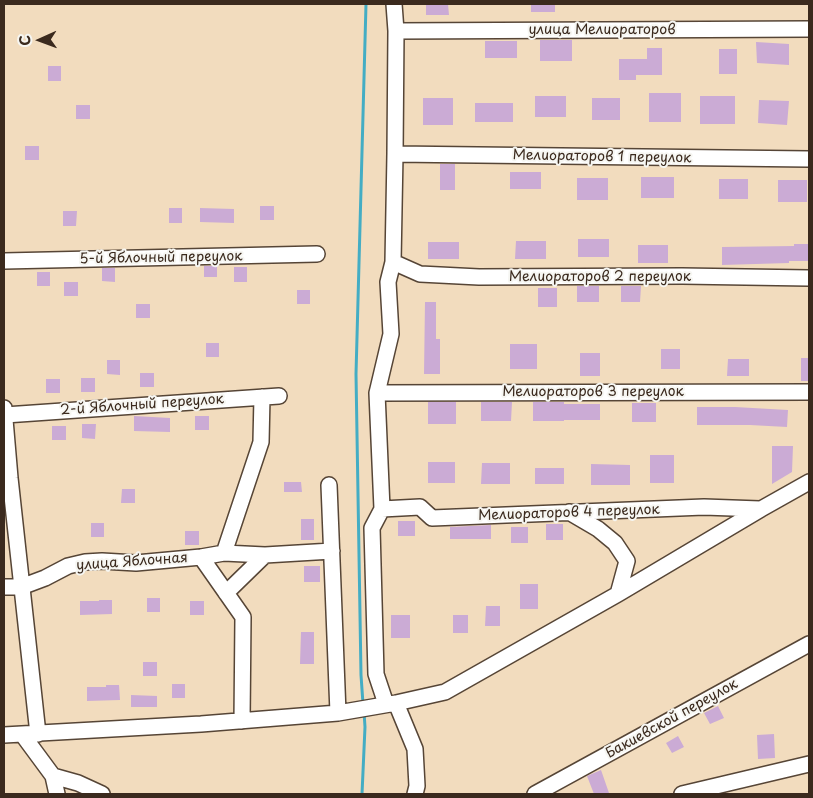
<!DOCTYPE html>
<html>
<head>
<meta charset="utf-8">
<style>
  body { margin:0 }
  #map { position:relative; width:813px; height:798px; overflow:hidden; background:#f2dcbe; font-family:"Playpen Sans",sans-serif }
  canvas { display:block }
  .frame { position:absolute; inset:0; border:5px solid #3b2a1e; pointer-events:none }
  .north { position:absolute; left:15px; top:15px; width:50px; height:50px; -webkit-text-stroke:4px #f6f6f2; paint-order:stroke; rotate:268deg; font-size:14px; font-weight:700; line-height:20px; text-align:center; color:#3b2a1e }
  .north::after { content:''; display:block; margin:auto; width:18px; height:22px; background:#3b2a1e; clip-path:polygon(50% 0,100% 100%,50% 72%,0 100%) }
</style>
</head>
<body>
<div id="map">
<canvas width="813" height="798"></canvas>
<div class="frame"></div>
<div class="north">С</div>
</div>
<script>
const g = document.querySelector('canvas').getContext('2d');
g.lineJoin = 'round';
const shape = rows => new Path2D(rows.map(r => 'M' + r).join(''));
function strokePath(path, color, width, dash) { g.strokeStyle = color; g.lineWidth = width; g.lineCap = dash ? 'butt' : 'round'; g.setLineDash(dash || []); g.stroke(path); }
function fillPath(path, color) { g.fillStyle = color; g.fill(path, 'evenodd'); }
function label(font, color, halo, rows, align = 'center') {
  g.font = font + ' "Playpen Sans",sans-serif'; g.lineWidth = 4; g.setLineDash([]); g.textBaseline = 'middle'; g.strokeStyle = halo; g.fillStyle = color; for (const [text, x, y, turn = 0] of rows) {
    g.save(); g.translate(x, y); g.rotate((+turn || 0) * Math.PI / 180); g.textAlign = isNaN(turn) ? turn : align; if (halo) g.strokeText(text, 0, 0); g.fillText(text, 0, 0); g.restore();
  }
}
const stream = shape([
  [363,704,361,675,356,374,366,4],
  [362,794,365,727,364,712]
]);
const building = shape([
  [426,4,448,4,449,15,426,15],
  [531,4,555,4,555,12,531,12],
  [540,40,572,40,572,61,540,61],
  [485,41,517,41,517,58,485,58],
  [756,42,789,44,789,65,757,63],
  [647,48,662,48,662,75,636,75,636,80,619,80,619,59,647,59],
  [719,49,737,49,737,74,719,74],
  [48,66,61,66,61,81,48,81],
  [649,93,681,93,681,122,649,122],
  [535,96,566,96,566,117,535,117],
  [700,96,735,96,735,124,700,124],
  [423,98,453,98,453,125,423,125],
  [592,98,620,98,620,120,592,120],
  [759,100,789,101,787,125,758,123],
  [475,103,513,103,513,122,475,122],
  [76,105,90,105,90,119,76,119],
  [25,146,39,146,39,160,25,160],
  [440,164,455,164,455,190,440,190],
  [510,172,541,172,541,189,510,189],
  [641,177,674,177,674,198,641,198],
  [577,178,608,178,608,200,577,200],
  [719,179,748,179,748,199,719,199],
  [778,180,807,180,807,202,778,202],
  [260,206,274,206,274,220,260,220],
  [169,208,182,208,182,223,169,223],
  [200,208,234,209,234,223,200,222],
  [63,211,77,211,76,226,63,226],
  [578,239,609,239,609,257,578,257],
  [516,241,546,241,546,259,515,259],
  [428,242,459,242,459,259,428,259],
  [794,244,809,244,809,261,789,261,789,263,722,265,722,247,794,246],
  [638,245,668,245,668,263,638,263],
  [204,266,217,266,217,277,204,277],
  [234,267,247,267,247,282,234,282],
  [102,268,115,268,115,282,102,281],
  [37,272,50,272,50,286,37,286],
  [64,282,78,282,78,296,64,296],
  [577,286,599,286,599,302,577,302],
  [621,286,641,286,640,302,621,302],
  [538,288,557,288,557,307,538,307],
  [297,290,310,290,310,304,297,304],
  [425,302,436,302,436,339,440,339,440,374,424,374],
  [136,304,150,304,150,318,136,318],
  [206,343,219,343,219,357,206,357],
  [510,344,537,344,537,369,510,369],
  [661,349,680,349,680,369,661,369],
  [580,353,600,353,600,376,580,376],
  [801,358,809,358,809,381,801,381],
  [728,359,749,359,749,376,727,376],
  [107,360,120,360,120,375,107,374],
  [140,373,154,373,154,387,140,387],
  [81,378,95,378,95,392,81,392],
  [46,379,60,379,60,393,46,393],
  [428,402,456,402,456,424,428,424],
  [481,402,512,402,511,421,481,421],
  [533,402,564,402,564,404,600,404,600,420,564,420,564,421,533,421],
  [632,403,656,403,656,422,632,422],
  [697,407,735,407,788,410,787,427,750,425,697,425],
  [134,416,170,418,170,432,134,431],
  [195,416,209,416,209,430,195,430],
  [82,424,96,424,95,439,82,438],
  [52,426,66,426,66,440,52,440],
  [772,446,793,446,792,472,772,484],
  [650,455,674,455,674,483,650,483],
  [428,462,455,462,455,483,428,483],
  [482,463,510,463,510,484,481,484],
  [591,464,630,465,630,485,591,485],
  [535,468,564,468,564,484,535,484],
  [284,482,301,482,302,492,284,492],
  [122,489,135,489,135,503,121,503],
  [301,519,314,519,314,540,301,540],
  [398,521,415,521,415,536,398,536],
  [91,523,104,523,104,537,91,537],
  [546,524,563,524,563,540,546,540],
  [491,525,491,539,450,539,450,527],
  [511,527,528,527,528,543,511,543],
  [185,531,199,531,199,545,185,545],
  [304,566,320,566,320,582,304,582],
  [520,584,538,584,538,609,520,609],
  [147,598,160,598,160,612,147,612],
  [99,600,112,600,112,614,80,615,80,601,99,601],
  [190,601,204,601,204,615,190,615],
  [486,606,500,606,500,626,485,626],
  [391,615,410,615,410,638,391,638],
  [453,615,468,615,468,633,453,633],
  [301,632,314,632,314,664,300,664],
  [143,662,157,662,157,676,143,676],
  [172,684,185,684,185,698,172,698],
  [106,685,119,685,120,700,87,701,87,687,106,687],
  [131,695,157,696,157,707,131,707],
  [718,706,724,718,710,724,704,713],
  [774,734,775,758,758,759,757,735],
  [678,736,684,747,672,753,666,743],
  [601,770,609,793,604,794,594,794,587,776]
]);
const minor = shape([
  [396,31,809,29],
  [395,154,809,159],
  [4,261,317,254],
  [393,262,420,274,479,277,682,276,809,278],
  [377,393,809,392],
  [4,408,10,478,38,734],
  [5,415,279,396],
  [329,485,338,713],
  [382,509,420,507,432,518,704,507,760,509],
  [569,512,598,529,615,543,627,561,618,594],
  [224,553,261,442,262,397],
  [201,557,243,617,242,721],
  [4,587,21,587,45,578,68,566,85,562,102,561,136,563,201,557,224,553,265,555],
  [226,593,265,555,332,551],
  [396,703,415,749,417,786,415,794],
  [386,704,376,674,372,528,382,509,377,393,391,334,388,282,393,262,395,154,396,31,394,4],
  [22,734,53,776,78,783,102,794],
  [4,735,201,724,338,713,396,703,445,692,618,594,761,509,809,482],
  [53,776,57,794],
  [535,794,809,644],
  [682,794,809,764]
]);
const streetNames = [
  ["улица Мелиораторов",602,30],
  ["Мелиораторов 1 переулок",602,157,1],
  ["5-й Яблочный переулок",161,258,-1],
  ["Мелиораторов 2 переулок",600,277],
  ["Мелиораторов 3 переулок",593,392],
  ["2-й Яблочный переулок",142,405,-4],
  ["Мелиораторов 4 переулок",569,513,-2],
  ["улица Яблочная",132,562,-4],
  ["Бакиевской переулок",672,719,-29]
];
strokePath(stream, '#44adc4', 3);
fillPath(building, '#cbabd5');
strokePath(minor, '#564536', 18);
strokePath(minor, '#fff', 15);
label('14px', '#3b2a1e', '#f6f6f2', streetNames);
</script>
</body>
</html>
